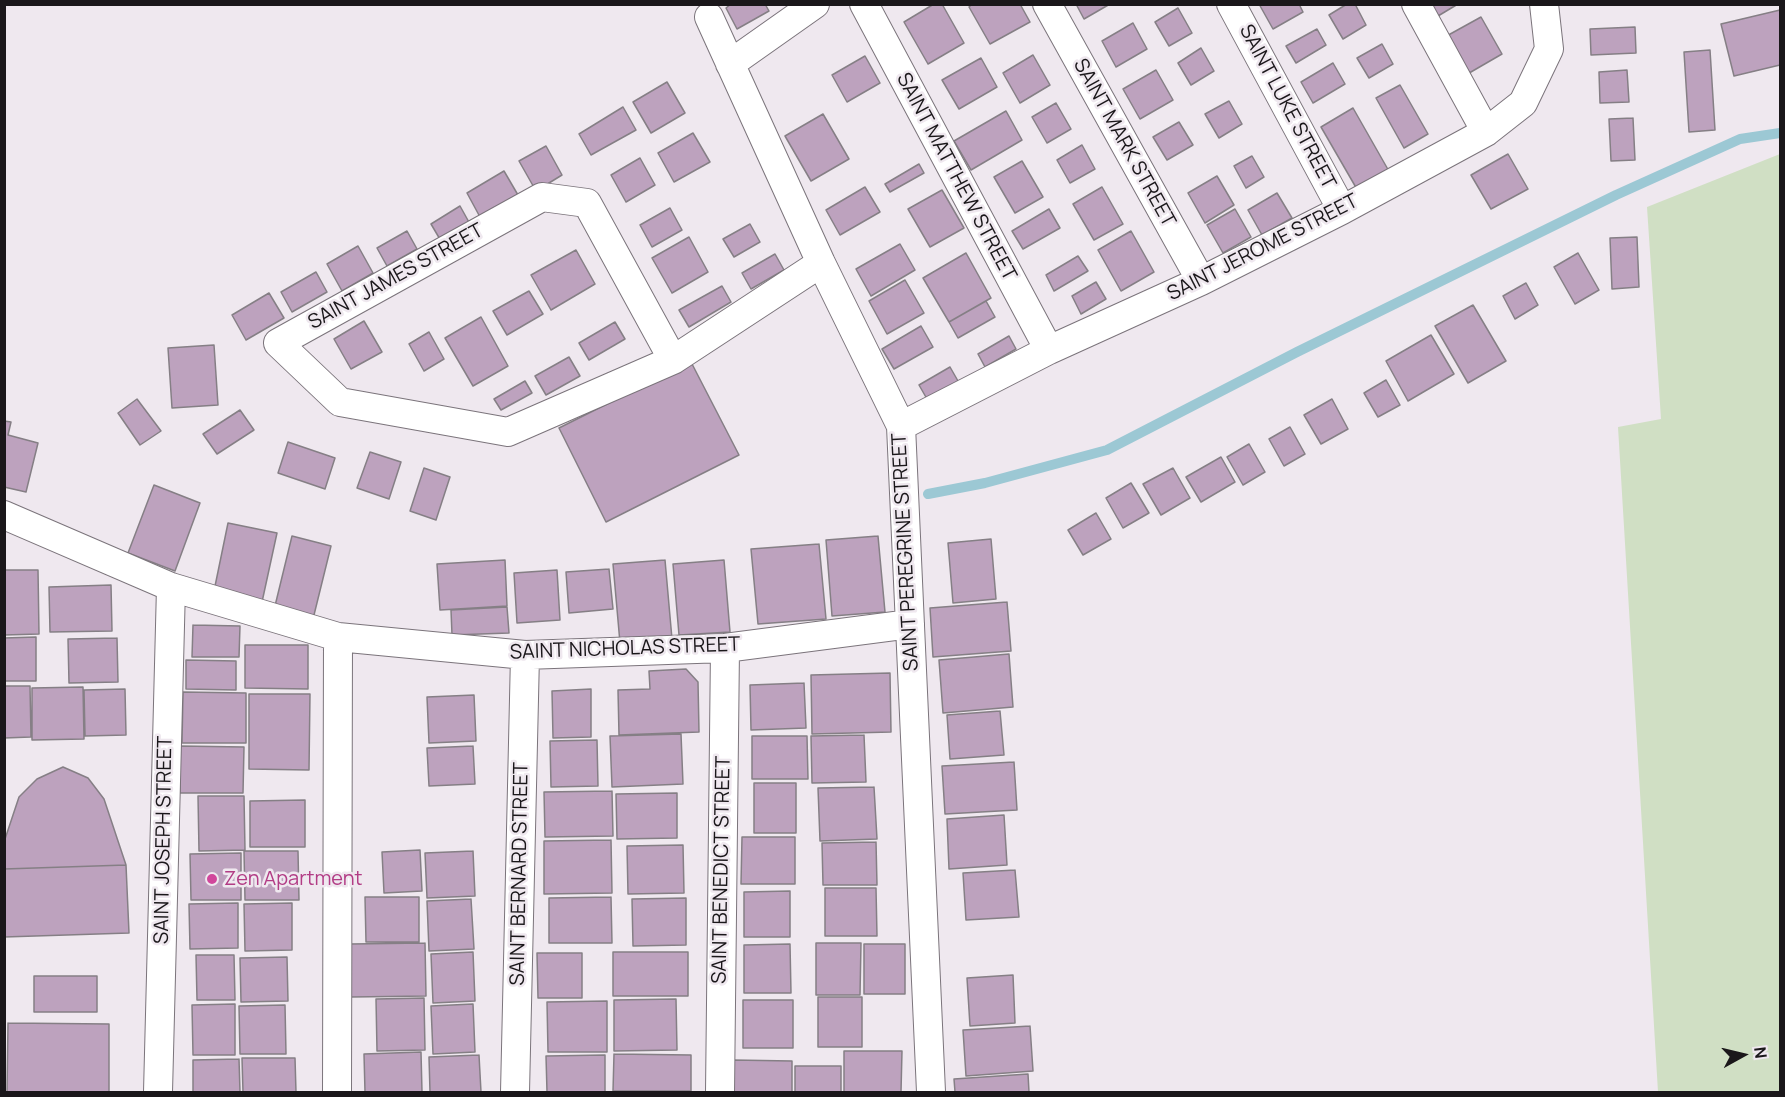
<!DOCTYPE html>
<html>
<head>
<meta charset="utf-8">
<style>
  body { margin:0 }
  #map { position:relative; width:1785px; height:1097px; overflow:hidden; background:#efe8ef; font-family:Manrope,sans-serif }
  canvas { display:block }
  .frame { position:absolute; inset:0; border:6px solid #1a171a; pointer-events:none }
  .north { position:absolute; left:1713px; top:1025px; width:60px; height:60px; -webkit-text-stroke:4px #efe8ef; paint-order:stroke; rotate:82deg; font-size:16px; font-weight:700; line-height:24px; text-align:center; color:#1a171a }
  .north::after { content:''; display:block; margin:auto; width:21px; height:27px; background:#1a171a; clip-path:polygon(50% 0,100% 100%,50% 72%,0 100%) }
</style>
</head>
<body>
<div id="map">
<canvas width="1785" height="1097"></canvas>
<div class="frame"></div>
<div class="north">N</div>
</div>
<script>
const g = document.querySelector('canvas').getContext('2d');
g.lineJoin = 'round';
function fillPath(path, color) { g.fillStyle = color; g.fill(path, 'evenodd'); }
const shape = rows => new Path2D(rows.map(r => 'M' + r).join(''));
function strokePath(path, color, width, dash) { g.strokeStyle = color; g.lineWidth = width; g.lineCap = dash ? 'butt' : 'round'; g.setLineDash(dash || []); g.stroke(path); }
function label(font, color, halo, rows, align = 'center') {
  g.font = font + ' Manrope,sans-serif'; g.lineWidth = 5; g.setLineDash([]); g.textBaseline = 'middle'; g.strokeStyle = halo; g.fillStyle = color; for (const [text, x, y, turn = 0] of rows) {
    g.save(); g.translate(x, y); g.rotate((+turn || 0) * Math.PI / 180); g.textAlign = isNaN(turn) ? turn : align; if (halo) g.strokeText(text, 0, 0); g.fillText(text, 0, 0); g.restore();
  }
}
const green = shape([
  [1780,154,1780,1092,1658,1092,1618,427,1661,419,1647,207]
]);
const stream = shape([
  [928,494,985,483,1107,450,1297,352,1616,195,1740,139,1780,133]
]);
const building = shape([
  [731,4,765,4,769,11,737,29,726,8,731,4],
  [934,4,942,4,964,43,928,64,904,22,934,4],
  [972,4,1020,4,1030,22,990,44,969,7,972,4],
  [1076,4,1110,4,1084,19,1076,4],
  [1259,4,1299,4,1303,12,1273,29,1259,4],
  [1347,4,1355,4,1366,25,1343,39,1329,15,1347,4],
  [1425,4,1458,4,1433,19,1425,4],
  [1178,8,1192,33,1169,46,1155,22,1178,8],
  [1780,10,1780,65,1734,76,1721,24,1780,10],
  [1481,17,1502,54,1464,76,1443,38,1481,17],
  [1133,23,1147,49,1116,67,1102,41,1133,23],
  [1635,27,1636,53,1591,55,1590,29,1635,27],
  [1317,29,1326,45,1296,63,1286,46,1317,29],
  [1382,44,1393,64,1369,78,1357,58,1382,44],
  [1201,48,1214,71,1191,85,1178,63,1201,48],
  [1710,50,1715,130,1689,132,1684,52,1710,50],
  [1033,55,1050,85,1020,103,1003,73,1033,55],
  [865,56,880,83,847,102,832,75,865,56],
  [981,58,997,87,959,109,942,80,981,58],
  [1333,63,1345,84,1313,103,1301,82,1333,63],
  [1156,70,1173,100,1140,119,1123,89,1156,70],
  [1627,70,1629,102,1600,103,1599,72,1627,70],
  [667,82,685,113,651,133,633,102,667,82],
  [1400,85,1428,134,1404,148,1376,98,1400,85],
  [1229,101,1242,124,1219,138,1205,114,1229,101],
  [1056,103,1071,129,1047,143,1032,117,1056,103],
  [623,107,636,130,591,155,579,134,623,107],
  [1353,108,1390,173,1358,191,1321,127,1353,108],
  [1006,111,1022,140,971,170,954,141,1006,111],
  [823,114,849,159,811,181,785,136,823,114],
  [1633,118,1635,160,1611,161,1609,119,1633,118],
  [1179,122,1193,145,1167,160,1153,137,1179,122],
  [693,133,710,162,674,182,658,153,693,133],
  [1082,145,1095,169,1070,183,1057,160,1082,145],
  [546,146,562,175,536,191,519,161,546,146],
  [1508,154,1528,189,1491,209,1471,175,1508,154],
  [1252,156,1264,177,1246,188,1234,166,1252,156],
  [640,158,655,185,626,202,611,175,640,158],
  [1022,161,1043,197,1015,213,994,177,1022,161],
  [919,164,924,173,890,192,885,184,919,164],
  [504,171,518,195,480,217,467,193,504,171],
  [1217,176,1234,205,1205,223,1188,193,1217,176],
  [865,187,880,212,840,235,826,210,865,187],
  [1102,187,1123,224,1094,240,1073,204,1102,187],
  [942,190,964,228,930,247,908,209,942,190],
  [1277,193,1292,218,1262,235,1248,210,1277,193],
  [460,206,470,224,441,241,431,224,460,206],
  [670,208,682,230,652,247,640,225,670,208],
  [1049,209,1060,228,1023,249,1012,231,1049,209],
  [1235,209,1251,237,1223,253,1207,225,1235,209],
  [750,224,760,242,734,257,723,239,750,224],
  [407,231,417,249,387,266,377,248,407,231],
  [1131,231,1154,272,1121,291,1098,250,1131,231],
  [689,237,708,272,672,293,652,258,689,237],
  [1637,237,1639,287,1612,289,1610,238,1637,237],
  [900,244,915,270,871,296,856,269,900,244],
  [358,246,373,273,342,291,327,264,358,246],
  [576,250,595,284,551,310,531,275,576,250],
  [966,253,991,298,949,322,923,278,966,253],
  [1578,253,1599,290,1575,304,1554,267,1578,253],
  [775,254,784,270,751,289,742,273,775,254],
  [1078,256,1088,271,1054,291,1046,275,1078,256],
  [316,272,327,292,292,312,281,292,316,272],
  [905,280,924,313,887,334,869,301,905,280],
  [1096,282,1106,299,1081,314,1072,296,1096,282],
  [1526,283,1538,305,1515,319,1503,296,1526,283],
  [722,286,731,302,689,327,679,310,722,286],
  [529,291,543,314,507,335,493,311,529,291],
  [269,293,284,318,246,340,232,315,269,293],
  [986,301,995,317,958,338,949,322,986,301],
  [1473,305,1506,361,1468,383,1435,326,1473,305],
  [481,317,508,366,473,386,445,338,481,317],
  [364,321,382,352,351,369,334,339,364,321],
  [615,322,625,339,589,360,579,343,615,322],
  [921,326,933,347,894,369,882,349,921,326],
  [429,332,444,359,424,371,409,344,429,332],
  [1431,335,1454,374,1408,401,1386,361,1431,335],
  [1009,336,1016,349,985,367,978,354,1009,336],
  [214,345,218,405,172,408,168,348,214,345],
  [569,357,580,376,546,395,535,376,569,357],
  [691,362,739,455,606,522,559,428,691,362],
  [950,367,962,388,931,406,919,385,950,367],
  [1386,380,1400,405,1378,417,1364,393,1386,380],
  [525,381,532,393,501,410,494,399,525,381],
  [137,399,161,431,140,445,118,413,137,399],
  [1332,399,1348,429,1321,444,1304,415,1332,399],
  [240,410,254,430,217,454,203,434,240,410],
  [4,421,11,422,8,435,38,443,26,492,4,487,4,421],
  [1290,427,1305,454,1284,466,1269,439,1290,427],
  [288,442,335,458,325,489,278,473,288,442],
  [1249,444,1265,472,1243,485,1227,457,1249,444],
  [370,452,401,462,389,499,357,488,370,452],
  [1221,457,1235,482,1201,502,1186,477,1221,457],
  [424,468,450,477,436,520,410,511,424,468],
  [1173,468,1190,498,1161,515,1143,484,1173,468],
  [1131,483,1149,513,1123,528,1106,498,1131,483],
  [154,485,200,503,175,571,128,553,154,485],
  [1096,513,1111,539,1083,555,1068,530,1096,513],
  [228,523,277,533,262,602,214,591,228,523],
  [292,536,331,546,313,619,274,610,292,536],
  [878,536,885,612,832,616,826,540,878,536],
  [991,539,996,599,953,603,948,543,991,539],
  [819,544,826,619,758,624,751,549,819,544],
  [505,560,507,606,440,610,437,564,505,560],
  [665,560,672,639,620,643,613,564,665,560],
  [724,560,730,632,679,635,673,564,724,560],
  [609,569,613,609,569,613,566,572,609,569],
  [4,570,38,570,39,634,4,635,4,570],
  [557,570,560,620,517,623,514,573,557,570],
  [111,585,112,631,50,632,49,587,111,585],
  [1007,602,1011,651,933,657,930,608,1007,602],
  [507,607,509,633,452,635,451,610,507,607],
  [193,625,240,626,239,657,192,657,193,625],
  [36,637,36,681,4,681,4,638,36,637],
  [117,638,118,682,69,683,68,639,117,638],
  [245,645,308,645,308,689,245,688,245,645],
  [1009,654,1013,707,943,713,939,660,1009,654],
  [186,660,236,661,236,690,186,689,186,660],
  [686,669,698,682,699,732,619,735,618,690,650,689,649,671,686,669],
  [890,673,891,732,812,734,811,675,890,673],
  [804,683,806,728,751,730,750,685,804,683],
  [4,686,30,686,31,737,4,738,4,686],
  [83,687,84,739,32,740,32,688,83,687],
  [125,689,126,735,85,736,84,690,125,689],
  [591,689,591,737,553,738,552,691,591,689],
  [183,692,246,693,246,743,182,743,183,692],
  [249,694,310,694,309,770,249,769,249,694],
  [474,695,476,741,429,743,427,697,474,695],
  [1000,711,1004,755,950,759,947,715,1000,711],
  [681,734,683,784,612,787,610,736,681,734],
  [864,735,866,782,812,783,811,736,864,735],
  [752,736,807,736,808,779,752,779,752,736],
  [597,740,598,786,551,787,550,741,597,740],
  [180,746,244,747,243,793,180,793,180,746],
  [473,746,475,784,429,786,427,748,473,746],
  [1014,762,1017,810,945,814,942,766,1014,762],
  [63,767,88,778,104,799,126,865,4,869,4,842,19,797,37,779,63,767],
  [754,783,796,783,796,833,754,833,754,783],
  [874,787,877,839,820,841,818,788,874,787],
  [612,791,613,836,545,837,544,792,612,791],
  [677,793,677,838,617,839,616,794,677,793],
  [198,796,244,796,245,850,199,851,198,796],
  [305,800,305,847,250,847,250,801,305,800],
  [1004,815,1007,865,949,869,947,819,1004,815],
  [742,837,795,837,795,884,741,884,742,837],
  [611,840,612,893,544,894,544,841,611,840],
  [876,842,877,885,823,885,822,843,876,842],
  [683,845,684,893,628,894,627,846,683,845],
  [420,850,422,891,384,893,382,852,420,850],
  [244,851,298,851,299,900,245,900,244,851],
  [473,851,475,896,427,898,425,853,473,851],
  [241,853,241,900,191,900,190,854,241,853],
  [126,865,129,933,4,937,4,869,126,865],
  [1015,870,1019,917,966,920,963,873,1015,870],
  [825,888,876,888,877,936,825,936,825,888],
  [790,891,790,937,744,937,744,892,790,891],
  [365,897,419,897,419,942,366,942,365,897],
  [611,897,612,943,549,943,549,898,611,897],
  [686,898,686,945,633,946,632,899,686,898],
  [471,899,474,949,429,951,427,901,471,899],
  [238,903,238,948,190,949,189,904,238,903],
  [292,903,292,950,245,951,244,904,292,903],
  [425,943,426,996,351,997,350,944,425,943],
  [816,943,861,943,860,995,816,995,816,943],
  [790,944,791,993,744,993,744,945,790,944],
  [864,944,905,944,905,994,864,994,864,944],
  [473,952,475,1001,433,1003,431,954,473,952],
  [613,952,688,952,688,996,613,996,613,952],
  [537,953,582,953,582,998,538,998,537,953],
  [196,955,234,955,235,1000,197,1000,196,955],
  [287,957,288,1001,241,1002,240,958,287,957],
  [1013,975,1015,1023,970,1026,967,978,1013,975],
  [34,976,97,976,97,1012,34,1012,34,976],
  [818,997,862,997,862,1047,818,1047,818,997],
  [424,998,425,1050,377,1051,376,999,424,998],
  [676,999,677,1050,614,1051,614,1000,676,999],
  [743,1000,793,1000,793,1048,743,1048,743,1000],
  [607,1001,607,1052,548,1052,547,1002,607,1001],
  [235,1004,235,1055,193,1055,192,1005,235,1004],
  [473,1004,475,1052,433,1054,431,1006,473,1004],
  [285,1005,286,1054,240,1054,239,1006,285,1005],
  [8,1023,109,1024,109,1092,7,1092,8,1023],
  [1030,1026,1033,1071,966,1076,963,1030,1030,1026],
  [844,1051,902,1051,901,1092,844,1092,844,1051],
  [421,1052,422,1092,365,1092,364,1054,421,1052],
  [614,1054,691,1055,691,1091,613,1091,614,1054],
  [479,1055,481,1092,430,1092,429,1057,479,1055],
  [605,1055,605,1092,547,1092,546,1056,605,1055],
  [242,1058,295,1058,296,1092,243,1092,242,1058],
  [239,1059,240,1092,193,1092,193,1060,239,1059],
  [733,1060,792,1061,792,1092,733,1092,733,1060],
  [795,1066,841,1066,841,1092,795,1092,795,1066],
  [1028,1074,1029,1092,955,1092,954,1079,1028,1074]
]);
const minor = shape([
  [864,4,1049,350],
  [1047,4,1201,281],
  [1231,4,1342,210],
  [1416,4,1486,132],
  [709,17,821,263,901,426,931,1092],
  [730,64,815,4],
  [673,360,587,203,542,197,278,343,340,402,508,432,673,360,821,263],
  [901,426,1049,350,1201,281,1342,210,1486,132,1523,103,1549,49,1544,4],
  [4,515,171,587,338,637,525,655,725,648,910,624],
  [158,1092,171,587],
  [337,1092,338,637],
  [515,1092,525,655],
  [720,1092,725,648]
]);
const markers = [
  [212,879,6,"#d1479c"]
];
const streetNames = [
  ["SAINT LUKE STREET",1287,107,62],
  ["SAINT MARK STREET",1124,143,61],
  ["SAINT MATTHEW STREET",956,177,62],
  ["SAINT JEROME STREET",1263,248,-27],
  ["SAINT JAMES STREET",396,277,-29],
  ["SAINT PEREGRINE STREET",906,552,-93],
  ["SAINT NICHOLAS STREET",625,649,-2],
  ["SAINT JOSEPH STREET",164,840,-89],
  ["SAINT BENEDICT STREET",722,870,-89],
  ["SAINT BERNARD STREET",520,874,-89]
];
const hotelNames = [
  ["Zen Apartment",224,879]
];
fillPath(green, '#d0dfc4');
strokePath(stream, '#9cc8d4', 10);
fillPath(building, '#bda2be');
strokePath(building, '#857f85', 1.5);
strokePath(minor, '#7b747b', 30);
strokePath(minor, '#fff', 28);
for (const [x, y, r, color] of markers) { const dot = new Path2D(); dot.arc(x, y, r, 0, 2 * Math.PI); g.fillStyle = color; g.fill(dot); strokePath(dot, '#efe8ef', 2); }
label('20px', '#1a171a', '#efe8ef', streetNames);
label('20px', '#b23c85', '#efe8ef', hotelNames, 'left');
</script>
</body>
</html>
